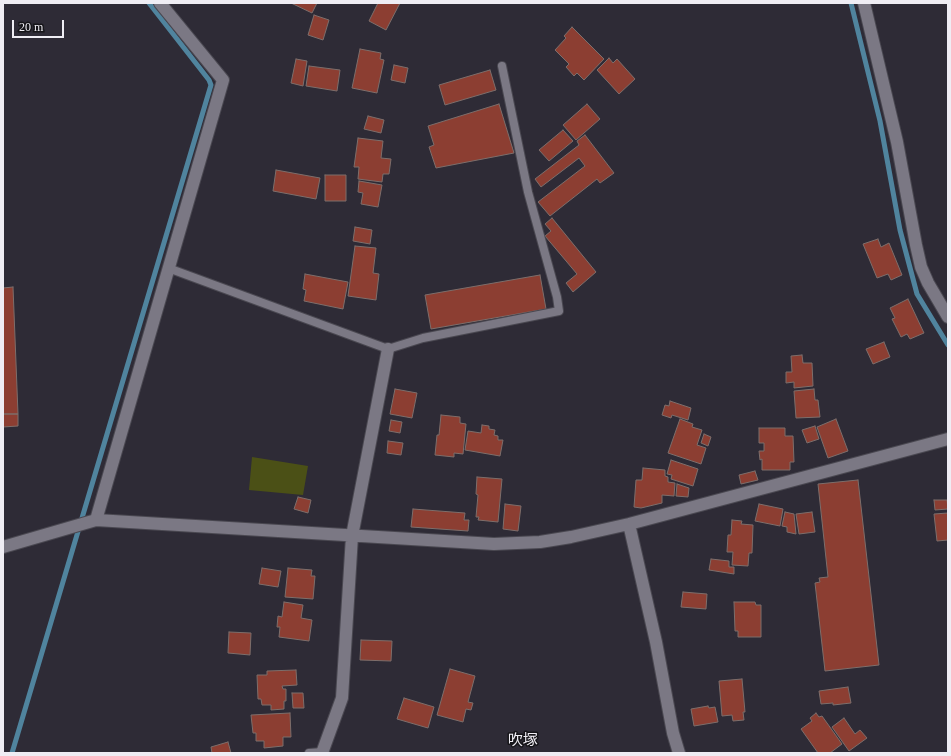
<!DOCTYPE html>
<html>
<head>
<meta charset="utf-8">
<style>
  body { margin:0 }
  #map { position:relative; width:951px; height:756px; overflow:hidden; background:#2e2b36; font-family:Georgia,serif }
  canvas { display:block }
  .frame { position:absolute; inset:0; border:4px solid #efedf4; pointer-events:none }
  .scale { position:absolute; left:12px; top:20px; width:52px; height:18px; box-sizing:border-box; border:2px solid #efedf4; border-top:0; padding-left:5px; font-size:12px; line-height:14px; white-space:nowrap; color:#efedf4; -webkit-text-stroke:3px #161519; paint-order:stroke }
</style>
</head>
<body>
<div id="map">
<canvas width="951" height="756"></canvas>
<div class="frame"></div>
<div class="scale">20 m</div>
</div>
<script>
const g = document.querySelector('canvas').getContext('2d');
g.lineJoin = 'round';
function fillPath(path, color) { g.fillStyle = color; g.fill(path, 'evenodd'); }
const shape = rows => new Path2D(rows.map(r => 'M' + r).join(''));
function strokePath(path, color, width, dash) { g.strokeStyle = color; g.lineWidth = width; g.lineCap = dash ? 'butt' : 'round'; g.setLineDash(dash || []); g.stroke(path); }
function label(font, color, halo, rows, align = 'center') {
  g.font = font + ' Georgia,"Noto Sans JP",serif'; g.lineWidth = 3; g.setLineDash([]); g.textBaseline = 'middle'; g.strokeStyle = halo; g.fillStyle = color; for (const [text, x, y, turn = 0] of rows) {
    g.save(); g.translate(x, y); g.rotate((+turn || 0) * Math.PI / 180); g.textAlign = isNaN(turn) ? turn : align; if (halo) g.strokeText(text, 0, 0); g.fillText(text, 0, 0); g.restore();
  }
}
const green = shape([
  [252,457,308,466,303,495,249,490]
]);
const stream = shape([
  [851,3,880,121,900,230,917,294,948,345],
  [12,753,211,85,209,80,149,3]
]);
const building = shape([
  [291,3,317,3,312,13,291,3],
  [378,3,400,3,386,30,369,21,378,3],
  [314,15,329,20,323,40,308,35,314,15],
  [572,27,604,59,584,80,577,73,574,76,566,67,569,64,555,50,566,38,564,36,572,27],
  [360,49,381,53,380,59,384,60,377,93,352,88,360,49],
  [609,58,613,63,617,59,635,79,619,94,597,70,609,58],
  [296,59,307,61,303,86,291,83,296,59],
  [394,65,408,68,405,83,391,80,394,65],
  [309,66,340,70,337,91,306,86,309,66],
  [490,70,496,90,445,105,439,85,490,70],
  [499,104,514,153,436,168,429,147,434,145,428,126,499,104],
  [587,104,600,119,576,140,563,125,587,104],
  [368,116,384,120,381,133,364,129,368,116],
  [563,130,573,141,549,161,539,150,563,130],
  [585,135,614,173,600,183,597,179,550,216,538,202,585,166,579,158,541,187,535,179,579,145,577,141,585,135],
  [358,138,383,141,381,158,391,159,389,174,383,174,382,182,358,179,359,167,354,167,358,138],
  [276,170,320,178,316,199,273,191,276,170],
  [325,175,346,175,346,201,325,201,325,175],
  [359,181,382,185,378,207,361,204,363,193,358,192,359,181],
  [552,218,596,272,573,292,566,283,577,274,545,236,551,231,545,224,552,218],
  [355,227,372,230,370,244,353,241,355,227],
  [878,239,881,247,889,243,902,275,891,280,888,274,877,278,863,244,878,239],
  [355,246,376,248,373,273,379,274,376,300,348,296,355,246],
  [305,274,348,282,343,309,304,301,306,290,303,289,305,274],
  [540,275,546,309,431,329,425,295,540,275],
  [13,287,18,414,3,414,3,288,13,287],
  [908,299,924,333,910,339,907,334,901,337,892,319,895,318,890,308,908,299],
  [884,342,890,357,873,364,866,349,884,342],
  [802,355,803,363,812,363,813,386,794,388,794,382,786,383,786,372,792,372,791,356,802,355],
  [395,389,417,393,412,418,390,414,395,389],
  [814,389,815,400,818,400,820,417,796,418,794,391,814,389],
  [670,401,691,408,688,420,672,415,671,418,662,415,665,405,669,406,670,401],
  [3,414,18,414,18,426,3,427,3,414],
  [441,415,460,417,460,423,466,424,463,454,454,453,454,457,435,455,437,435,439,435,441,415],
  [680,419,693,424,692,427,702,430,697,445,706,448,701,464,668,453,680,419],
  [836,419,848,451,828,458,817,427,836,419],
  [391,420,402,422,400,433,389,431,391,420],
  [482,425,489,426,489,429,495,430,494,435,498,436,498,440,503,440,500,456,465,450,468,431,481,433,482,425],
  [815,426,819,439,807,443,802,430,815,426],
  [759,428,785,428,785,436,793,436,794,462,790,462,790,470,762,470,762,459,760,460,759,451,764,451,764,443,759,443,759,428],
  [704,434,711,437,708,446,701,443,704,434],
  [388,441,403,443,401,455,387,453,388,441],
  [671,460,698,469,693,486,671,479,672,475,667,474,671,460],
  [643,468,665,470,665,476,668,477,668,482,675,483,674,496,662,495,662,503,641,508,634,507,636,480,642,480,643,468],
  [755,471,758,480,741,484,739,475,755,471],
  [477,477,502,479,498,522,478,520,479,517,476,517,478,495,476,494,477,477],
  [858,480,879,665,825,671,815,583,820,582,819,578,828,577,818,484,858,480],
  [677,484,689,488,688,497,676,496,677,484],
  [298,497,311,500,308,513,294,509,298,497],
  [934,500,947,500,948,509,935,510,934,500],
  [505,504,521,506,518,531,503,529,505,504],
  [759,504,783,509,780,526,755,521,759,504],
  [413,509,465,513,464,520,469,520,468,531,411,527,413,509],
  [785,512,794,514,796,534,787,532,787,527,782,526,785,512],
  [812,512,815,532,799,534,796,514,812,512],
  [948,513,948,540,937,541,934,514,948,513],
  [732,520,742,521,741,524,753,525,752,553,749,553,748,566,732,565,733,552,727,552,728,535,731,535,732,520],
  [711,559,729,561,729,567,734,567,734,574,709,570,711,559],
  [262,568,281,571,278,587,259,584,262,568],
  [288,568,312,570,311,576,315,576,313,599,285,597,288,568],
  [683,592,707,594,706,609,681,607,683,592],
  [284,602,303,605,301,618,312,620,309,641,279,637,280,627,277,627,278,616,282,617,284,602],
  [734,602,755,602,756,605,761,605,761,637,738,637,738,631,735,631,734,602],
  [229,632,251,633,250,655,228,653,229,632],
  [361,640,392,641,391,661,360,660,361,640],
  [450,669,475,676,468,702,473,703,471,710,466,709,463,722,437,715,450,669],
  [296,670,297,685,282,686,283,689,286,689,286,701,284,701,284,709,271,710,271,705,262,705,261,699,258,699,257,675,267,675,267,671,296,670],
  [742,679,745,712,743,712,744,720,733,721,732,715,722,716,719,681,742,679],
  [848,687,851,703,833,705,833,703,821,704,819,691,848,687],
  [292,693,303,693,304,708,293,708,292,693],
  [404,698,434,707,428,728,397,719,404,698],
  [708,706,709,708,715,707,718,722,694,726,691,709,708,706],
  [290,713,291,737,283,737,283,746,264,748,264,741,256,741,256,733,253,733,251,715,290,713],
  [816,713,819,717,822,716,842,744,830,753,818,753,801,729,812,721,810,718,816,713],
  [844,718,855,734,860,730,867,738,849,751,832,727,844,718],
  [228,742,231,753,212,753,211,747,228,742]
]);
const service = shape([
  [168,268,388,349,423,338,559,311,557,297,528,192,502,66],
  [309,753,323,752]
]);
const minor = shape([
  [864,3,897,142,916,245,921,267,928,283,948,317],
  [96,520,223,80,160,3],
  [629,524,656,642,673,733,679,753],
  [3,547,96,520,494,544,540,542,571,537,629,524,948,439],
  [322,753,342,698,352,536,388,349]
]);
const quarterNames = [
  ["吹塚",523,739]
];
fillPath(green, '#4b5016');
strokePath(stream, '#50849e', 5);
fillPath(building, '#8c3e32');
strokePath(building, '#7d6e6b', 1);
strokePath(service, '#4a4851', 10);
strokePath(minor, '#4a4851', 14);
strokePath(service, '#7b7884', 8);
strokePath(minor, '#7b7884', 12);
label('15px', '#efedf4', '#161519', quarterNames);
</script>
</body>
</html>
